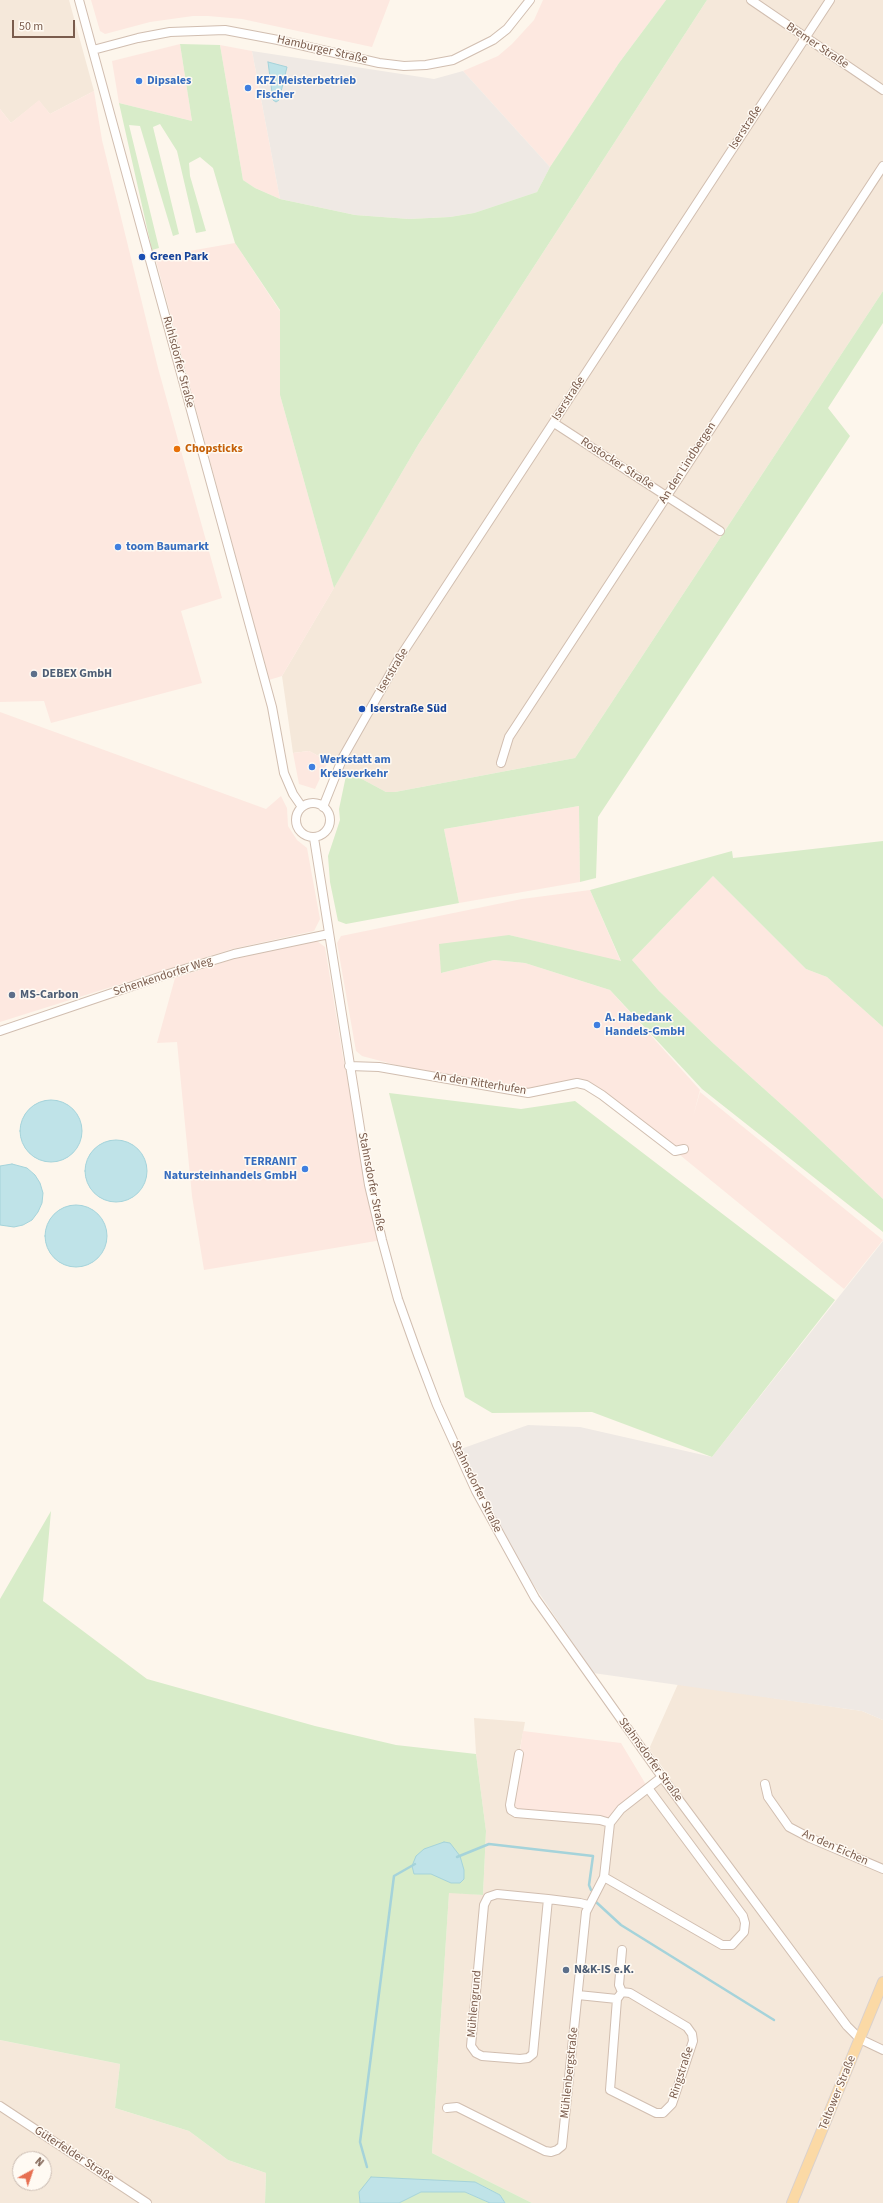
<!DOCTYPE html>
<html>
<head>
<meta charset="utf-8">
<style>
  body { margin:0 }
  #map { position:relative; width:883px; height:2203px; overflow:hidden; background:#fdf6ec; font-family:"Source Sans 3",sans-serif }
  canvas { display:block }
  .north { position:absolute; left:12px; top:2151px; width:40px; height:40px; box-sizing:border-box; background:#fffaf3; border:1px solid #cabbb1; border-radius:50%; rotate:40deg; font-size:11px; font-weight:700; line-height:16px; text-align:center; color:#7a5c4d }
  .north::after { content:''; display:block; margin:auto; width:14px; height:18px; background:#e76f51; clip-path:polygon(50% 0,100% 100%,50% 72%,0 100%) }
  .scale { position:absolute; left:12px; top:20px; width:63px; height:18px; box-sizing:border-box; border:2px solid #7a5c4d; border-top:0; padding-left:5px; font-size:12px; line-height:14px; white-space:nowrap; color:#7a5c4d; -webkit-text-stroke:3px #fffaf3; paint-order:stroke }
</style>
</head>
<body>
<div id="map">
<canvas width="883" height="2203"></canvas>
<div class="north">N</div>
<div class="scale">50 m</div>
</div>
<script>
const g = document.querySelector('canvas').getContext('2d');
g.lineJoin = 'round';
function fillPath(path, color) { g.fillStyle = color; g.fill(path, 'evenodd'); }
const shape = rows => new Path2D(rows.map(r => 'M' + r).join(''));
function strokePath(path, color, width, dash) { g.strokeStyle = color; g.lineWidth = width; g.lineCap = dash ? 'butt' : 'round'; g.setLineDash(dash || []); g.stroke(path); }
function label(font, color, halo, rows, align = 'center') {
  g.font = font + ' "Source Sans 3",sans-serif'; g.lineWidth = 3; g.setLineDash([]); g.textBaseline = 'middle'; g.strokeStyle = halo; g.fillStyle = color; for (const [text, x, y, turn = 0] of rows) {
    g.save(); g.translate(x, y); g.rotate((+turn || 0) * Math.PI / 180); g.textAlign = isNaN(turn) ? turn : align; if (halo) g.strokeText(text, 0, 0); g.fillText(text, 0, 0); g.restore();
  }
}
const residential = shape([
  [0,0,69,0,94,91,50,114,39,101,11,123,0,109],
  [707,0,883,0,883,291,575,758,395,792,386,792,309,751,293,753,282,676,418,445],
  [678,1684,862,1711,883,1720,883,2203,532,2203,432,2153,449,1892,483,1895,486,1831,476,1754,474,1718,525,1722,519,1754,648,1788,666,1772,649,1749],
  [0,2040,120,2064,115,2108,189,2131,228,2160,266,2173,265,2203,0,2203],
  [20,2159,44,2159,44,2183,20,2183]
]);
const commercial = shape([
  [91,0,390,0,372,47,242,19,208,16,193,16,150,22,105,34,100,31],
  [543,0,666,0,619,63,550,167,463,71,498,56,512,44,534,20],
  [180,44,192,121,119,103,112,61],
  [220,45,252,51,280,199,255,188,243,180],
  [94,91,102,140,158,368,222,598,181,611,202,683,51,723,44,701,0,702,0,109,11,123,39,100,50,114],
  [235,243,280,311,280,395,334,588,282,676,269,680,155,257],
  [0,712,266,809,281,796,287,808,288,826,297,840,307,848,320,919,314,931,232,949,0,1022],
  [309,751,328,761,315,789,299,784,293,753],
  [579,806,580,882,459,903,444,829],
  [713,876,806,969,827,977,883,1027,883,1199,801,1122,714,1044,659,991,632,960],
  [590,890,621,962,509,935,441,973,494,960,525,963,610,990,700,1090,693,1117,700,1092,883,1240,844,1289,675,1151,587,1085,528,1093,441,1077,362,1056,356,1051,337,943,341,936,522,899],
  [317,941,325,947,343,1057,382,1240,204,1270,192,1196,177,1042,157,1043,175,978,237,958],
  [523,1731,621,1743,648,1788,610,1823,511,1810]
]);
const industrial = shape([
  [252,51,434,79,463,71,550,167,537,192,474,213,450,217,409,219,355,215,280,199],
  [883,1241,883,1720,862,1711,593,1673,531,1581,522,1575,458,1450,528,1425,580,1427,712,1457]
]);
const green = shape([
  [666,0,707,0,418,445,334,588,280,395,280,310,235,243,213,168,200,157,189,163,190,176,206,231,196,233,177,151,160,124,153,127,179,234,173,236,140,126,129,125,159,248,152,250,119,103,192,121,180,44,220,45,243,180,255,188,280,199,355,215,409,219,450,217,474,213,537,192,550,167,619,63],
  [883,291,883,323,828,408,850,436,598,817,596,878,580,882,579,806,444,829,459,903,346,924,338,921,330,882,328,856,340,820,339,809,347,771,386,792,395,792,575,758],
  [883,841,883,1027,827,977,806,969,713,876,632,960,659,991,714,1044,801,1122,883,1199,883,1232,702,1089,610,990,525,963,494,960,441,973,439,944,509,935,621,961,590,890,732,851,733,858],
  [389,1093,521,1109,575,1101,835,1300,712,1457,592,1412,492,1413,465,1397],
  [51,1511,43,1601,147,1679,315,1726,396,1745,476,1754,486,1831,483,1895,449,1893,432,2153,532,2203,505,2203,500,2195,475,2182,359,2192,360,2203,265,2203,266,2173,228,2160,189,2131,115,2108,120,2064,0,2040,0,1599],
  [421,2192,465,2192,490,2203,399,2203]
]);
const water = shape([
  [268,62,287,67,279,100,276,102,273,100,268,62],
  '20 1131a31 31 0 1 1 62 0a31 31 0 1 1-62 0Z',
  '85 1171a31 31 0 1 1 62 0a31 31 0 1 1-62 0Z',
  [12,1164,27,1168,35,1175,40,1183,43,1193,42,1203,38,1212,32,1220,23,1225,14,1227,0,1225,0,1166,12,1164],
  '45 1236a31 31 0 1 1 62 0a31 31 0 1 1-62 0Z',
  [444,1842,450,1843,460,1856,464,1870,464,1879,460,1883,451,1883,431,1874,414,1874,412,1866,416,1856,424,1849,444,1842],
  [371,2177,475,2182,500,2195,505,2203,490,2203,465,2192,421,2192,399,2203,360,2203,359,2192,371,2177]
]);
const stream = shape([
  [457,1857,489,1844,593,1856,589,1885,591,1890],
  [596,1902,621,1925,774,2020],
  [367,2167,360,2142,394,1876,415,1864]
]);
const minor = shape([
  [79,0,272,707,284,773,293,794,302,807],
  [751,0,883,90],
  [93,50,138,38,170,32,225,30,278,40,379,63,404,66,426,65,453,60,493,40,507,29,530,0],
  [554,423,720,531],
  [501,763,509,737,883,166],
  '296 820a17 17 0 1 1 34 0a17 17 0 1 1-34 0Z',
  [323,807,343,757,398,660,830,0],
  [314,838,369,1185,382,1240,398,1299,418,1355,437,1405,476,1491,535,1598,662,1777,847,2026,860,2039,883,2050],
  [0,1031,165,975,234,954,329,934],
  [349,1066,379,1067,528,1093,577,1083,586,1085,602,1095,675,1151,684,1149],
  [519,1754,510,1805,511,1810,516,1813,600,1820,610,1823],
  [765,1784,768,1797,789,1827,810,1838,883,1869],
  [604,1877,722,1945,732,1945,744,1932,745,1923,743,1916,648,1788],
  [548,1899,533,2054,528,2058,520,2059,482,2056,476,2053,471,2046,484,1905,488,1897,497,1894,548,1899,580,1903,588,1905],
  [622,1992,630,1993,687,2027,692,2034,693,2041,672,2104,663,2113,656,2113,610,2090,617,1999,622,1992],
  [622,1992,619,1985,622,1950],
  [578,1995,617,1999],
  [0,2106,147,2203],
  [447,2108,457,2107,545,2151,551,2152,557,2150,562,2146,586,1912,604,1877,610,1823,621,1809,662,1777]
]);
const major = shape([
  [792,2203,883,1982]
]);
const markers = [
  [139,81,4,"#3f7fe0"],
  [248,88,4,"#3f7fe0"],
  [142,257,4,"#1a4fb4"],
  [177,449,4,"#e8710a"],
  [118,547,4,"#3f7fe0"],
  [34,674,4,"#5c6f8a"],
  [362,709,4,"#1a4fb4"],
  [312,767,4,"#3f7fe0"],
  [12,995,4,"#5c6f8a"],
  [597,1025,4,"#3f7fe0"],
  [305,1169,4,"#3f7fe0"],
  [566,1970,4,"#5c6f8a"]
];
const streetNames = [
  ["Bremer Straße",817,46,34],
  ["Hamburger Straße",322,50,13],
  ["Iserstraße",746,128,-57],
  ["Ruhlsdorfer Straße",178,362,75],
  ["Iserstraße",569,399,-57],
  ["An den Lindbergen",688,463,-57],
  ["Rostocker Straße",617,464,33],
  ["Iserstraße",393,671,-59],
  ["Schenkendorfer Weg",163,977,-18],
  ["An den Ritterhufen",480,1084,9],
  ["Stahnsdorfer Straße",371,1182,79],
  ["Stahnsdorfer Straße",476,1487,64],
  ["Stahnsdorfer Straße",650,1760,54],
  ["An den Eichen",835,1848,24],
  ["Mühlengrund",475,2004,-85],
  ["Mühlenbergstraße",570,2073,-84],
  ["Ringstraße",682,2073,-72],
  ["Teltower Straße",838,2093,-68],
  ["Güterfelder Straße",74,2155,33]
];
const shopNames = [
  ["Dipsales",147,81],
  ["KFZ Meisterbetrieb",256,81],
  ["Fischer",256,95],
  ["toom Baumarkt",126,547],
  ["Werkstatt am",320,760],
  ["Kreisverkehr",320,774],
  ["A. Habedank",605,1018],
  ["Handels-GmbH",605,1032],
  ["TERRANIT",297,1162,"right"],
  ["Natursteinhandels GmbH",297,1176,"right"]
];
const transitNames = [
  ["Green Park",150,257],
  ["Iserstraße Süd",370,709]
];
const foodNames = [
  ["Chopsticks",185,449]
];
const serviceNames = [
  ["DEBEX GmbH",42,674],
  ["MS-Carbon",20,995],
  ["N&K-IS e.K.",574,1970]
];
fillPath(residential, '#f5e8da');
fillPath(commercial, '#fde8e0');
fillPath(industrial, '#efe9e4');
fillPath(green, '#d8ecc9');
fillPath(water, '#bfe3e8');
strokePath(water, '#a5d3da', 1);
strokePath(stream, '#a5d3da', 2.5);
strokePath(minor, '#d1beb0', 10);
strokePath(major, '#dad1cd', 12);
strokePath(minor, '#fff', 8);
strokePath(major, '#fbd9a5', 10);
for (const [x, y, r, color] of markers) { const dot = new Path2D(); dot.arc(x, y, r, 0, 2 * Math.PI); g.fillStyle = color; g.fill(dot); strokePath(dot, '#fffaf3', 1.5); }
label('12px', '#7a5c4d', '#fffaf3', streetNames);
label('bold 12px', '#366cbe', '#fffaf3', shopNames, 'left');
label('bold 12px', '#164399', '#fffaf3', transitNames, 'left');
label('bold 12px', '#c56008', '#fffaf3', foodNames, 'left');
label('bold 12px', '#4e5e75', '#fffaf3', serviceNames, 'left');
</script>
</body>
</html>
